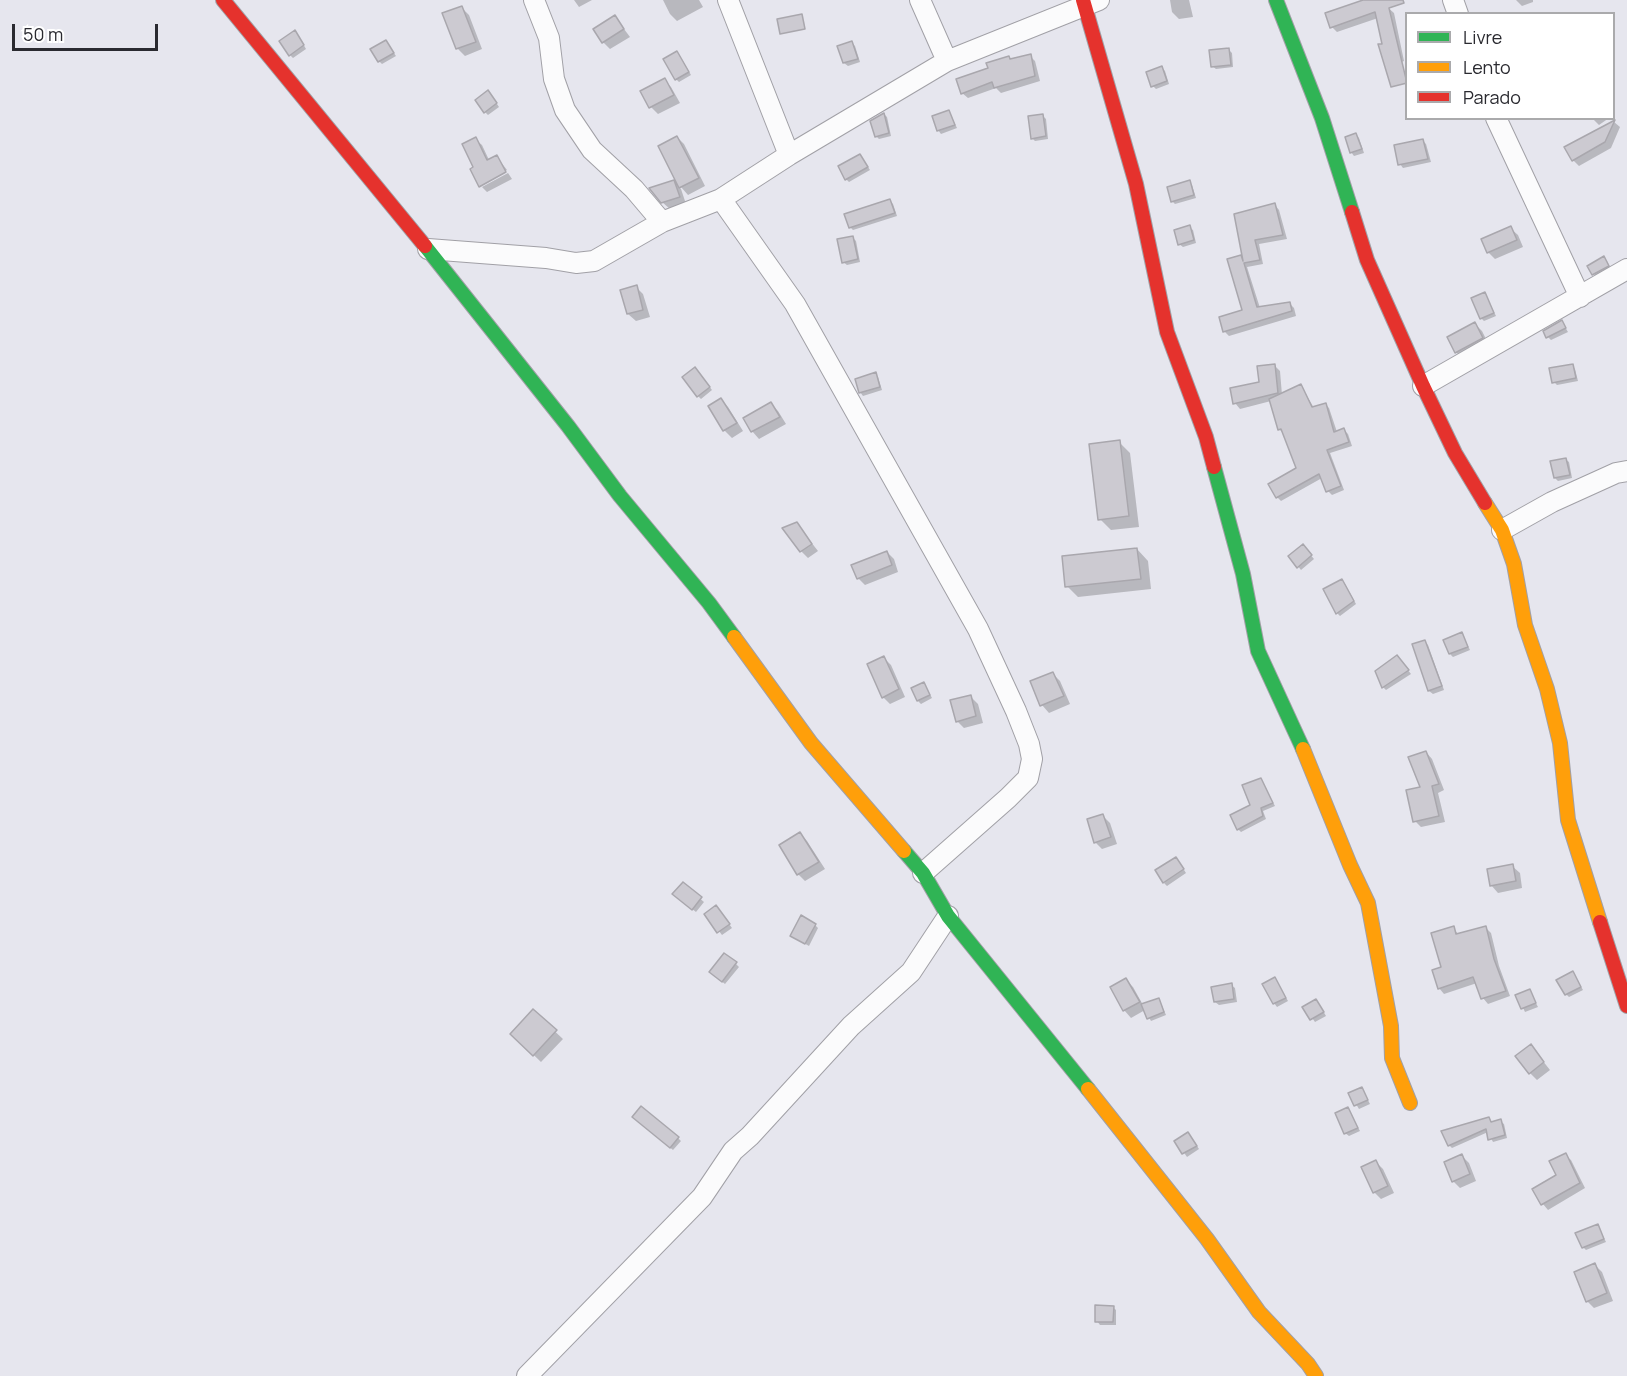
<!DOCTYPE html>
<html>
<head>
<meta charset="utf-8">
<style>
  body { margin:0 }
  #map { position:relative; width:1627px; height:1376px; overflow:hidden; background:#e6e6ee; font-family:Manrope,sans-serif }
  canvas { display:block }
  .legend { position:absolute; left:1405px; top:12px; width:210px; height:108px; box-sizing:border-box; background:#fff; border:2px solid #aaaaac; margin:0; padding:8px 10px; list-style:none; font-size:18px; color:#2a2a30 }
  .legend li { display:flex; align-items:center; gap:12px; height:30px }
  .legend b { width:30px; border:2px solid #aaaaac }
  .scale { position:absolute; left:12px; top:24px; width:146px; height:27px; box-sizing:border-box; border:3px solid #2a2a30; border-top:0; padding-left:8px; font-size:18px; line-height:21px; white-space:nowrap; color:#2a2a30; -webkit-text-stroke:4px #fff; paint-order:stroke }
</style>
</head>
<body>
<div id="map">
<canvas width="1627" height="1376"></canvas>
<ul class="legend">
<li><b style="height:8px;background:#30b455"></b>Livre</li>
<li><b style="height:8px;background:#ff9f0a"></b>Lento</li>
<li><b style="height:8px;background:#e5322d"></b>Parado</li>
</ul>
<div class="scale">50 m</div>
</div>
<script>
const g = document.querySelector('canvas').getContext('2d');
g.lineJoin = 'round';
function fillPath(path, color) { g.fillStyle = color; g.fill(path, 'evenodd'); }
const shape = rows => new Path2D(rows.map(r => 'M' + r).join(''));
function strokePath(path, color, width, dash) { g.strokeStyle = color; g.lineWidth = width; g.lineCap = dash ? 'butt' : 'round'; g.setLineDash(dash || []); g.stroke(path); }
const shadow = shape([
  [574,0,592,0,579,7],
  [663,0,699,0,703,7,677,21,670,14],
  [1170,0,1189,0,1193,17,1179,19,1172,12],
  [1362,0,1379,0,1394,13,1404,61,1390,67,1378,18,1337,32,1332,27,1362,2],
  [1516,0,1533,0,1533,2,1522,6],
  [462,8,469,15,482,49,465,56,458,49,444,14],
  [615,17,630,37,610,49,603,42],
  [298,35,306,49,293,58,290,55],
  [386,42,396,56,382,64,379,61],
  [852,43,855,46,860,62,848,66,844,63],
  [1229,50,1232,53,1233,67,1216,69,1212,66],
  [680,56,691,75,679,82,676,79],
  [1030,56,1035,61,1040,81,1001,93,996,88,968,98,962,93,990,69,1009,57,1012,60],
  [1162,68,1165,71,1169,84,1156,89,1153,86],
  [664,80,671,87,680,103,658,114,651,107,642,91],
  [491,95,499,107,488,115,485,112],
  [949,112,957,128,941,134,938,130],
  [884,114,887,117,891,136,879,139,876,136],
  [1043,116,1046,119,1048,139,1035,141,1032,138],
  [1592,118,1609,118,1599,125],
  [1614,122,1620,127,1611,148,1579,166,1573,160,1566,148],
  [1356,135,1359,138,1364,153,1354,156,1351,152],
  [677,137,684,144,705,186,688,195,681,187,660,146],
  [475,139,482,145,489,160,497,157,507,170,481,185,475,168],
  [1422,140,1426,144,1431,162,1403,168,1400,164],
  [860,155,870,170,849,182,846,179],
  [508,173,512,179,487,192,482,187],
  [674,182,681,189,686,204,670,209,662,202],
  [1189,182,1192,185,1196,198,1175,204,1172,201],
  [890,201,893,204,897,216,853,230,850,227],
  [1275,205,1279,210,1287,239,1259,244,1263,264,1247,267,1260,308,1290,304,1294,308,1296,316,1229,336,1224,331,1244,311,1241,257,1244,261,1235,215],
  [1189,227,1193,230,1196,243,1183,247,1179,244],
  [1510,228,1518,235,1523,247,1495,259,1488,252],
  [852,237,856,241,860,262,847,265,843,262],
  [1607,261,1611,269,1597,277,1594,274],
  [636,287,643,294,650,317,636,321,628,314],
  [1485,294,1496,316,1484,321,1481,318],
  [1562,322,1568,332,1551,340,1548,337],
  [1475,324,1482,331,1489,345,1463,359,1456,352],
  [1274,365,1280,371,1282,395,1301,386,1314,408,1325,404,1329,408,1337,432,1344,430,1348,434,1352,446,1330,453,1344,490,1332,495,1328,491,1322,478,1281,501,1277,497,1298,469,1283,433,1279,429,1271,401,1240,409,1235,403,1260,383],
  [1572,366,1575,369,1578,381,1557,385,1554,382],
  [698,372,712,390,701,399,698,396],
  [875,374,878,377,882,390,863,396,860,392],
  [721,400,728,407,743,431,732,438,725,431,710,407],
  [771,404,778,411,786,424,759,439,752,431,745,418],
  [1119,442,1130,453,1139,527,1111,530,1100,519],
  [1565,459,1569,462,1572,478,1558,481,1555,478],
  [796,523,818,551,808,558,801,551],
  [1303,546,1314,559,1301,570,1290,556],
  [1137,549,1148,561,1151,589,1078,597,1067,586],
  [887,552,894,559,898,572,865,585,858,578],
  [1345,584,1356,604,1340,616,1337,613],
  [1462,634,1470,650,1453,657,1450,654],
  [1425,642,1428,645,1444,690,1433,694,1429,691,1414,645],
  [884,658,891,665,905,697,890,704,883,697],
  [1400,660,1411,674,1386,690,1383,687],
  [1052,673,1060,681,1070,704,1049,713,1042,705,1032,682],
  [924,683,932,698,921,704,918,701],
  [971,697,978,704,983,723,964,728,957,721],
  [1426,752,1432,759,1444,790,1438,793,1445,822,1421,827,1415,821],
  [1261,780,1275,806,1263,811,1266,819,1241,832,1238,829,1252,806],
  [1103,816,1110,823,1117,844,1102,849,1095,842],
  [800,834,807,841,825,869,805,881,798,874],
  [1179,862,1186,873,1167,886,1164,883],
  [1512,866,1520,873,1522,888,1498,893,1491,885],
  [683,884,704,902,696,912,677,897],
  [719,910,732,928,722,935,706,914],
  [815,925,818,928,809,946,795,938],
  [1453,928,1459,935,1486,928,1491,933,1499,966,1510,996,1488,1004,1483,998,1477,983,1444,994,1439,988],
  [736,964,739,967,725,984,714,975],
  [1573,973,1583,990,1569,997,1566,994],
  [1275,979,1288,1001,1277,1007,1274,1003],
  [1126,980,1133,987,1143,1005,1159,999,1166,1015,1151,1021,1145,1010,1131,1018,1124,1010,1112,988],
  [1231,985,1235,988,1237,1002,1219,1005,1215,1002],
  [1529,990,1538,1007,1525,1012,1517,995],
  [1319,1004,1326,1016,1315,1022,1305,1008],
  [533,1011,563,1039,541,1062,512,1034],
  [1531,1046,1550,1070,1537,1080,1530,1073],
  [1362,1089,1370,1104,1359,1109,1350,1094],
  [1348,1109,1360,1131,1349,1136,1345,1133],
  [1489,1118,1493,1123,1500,1121,1504,1124,1507,1138,1493,1142,1488,1132,1452,1148,1449,1145],
  [637,1120,678,1138,681,1141,673,1150],
  [1191,1137,1199,1149,1187,1157,1176,1141],
  [1565,1155,1571,1160,1585,1188,1548,1210,1543,1204,1558,1176],
  [1462,1156,1469,1163,1476,1181,1460,1188,1453,1181],
  [1376,1162,1383,1169,1394,1193,1381,1199,1374,1192],
  [1598,1226,1606,1242,1586,1250,1583,1247],
  [1595,1265,1602,1272,1613,1301,1594,1308,1587,1301],
  [1113,1307,1116,1310,1116,1325,1100,1325,1097,1321]
]);
const building = shape([
  [1363,0,1403,0,1404,3,1389,8,1407,83,1391,87,1378,44,1382,44,1375,12,1330,28,1325,13,1363,0],
  [462,6,476,42,456,49,442,13,462,6],
  [802,14,805,29,780,34,777,19,802,14],
  [615,15,624,29,602,43,593,29,615,15],
  [295,30,304,45,289,56,279,41,295,30],
  [386,40,394,53,378,62,370,49,386,40],
  [852,41,858,59,843,63,837,46,852,41],
  [1229,48,1231,65,1211,67,1209,50,1229,48],
  [677,51,689,72,675,80,663,59,677,51],
  [1031,54,1035,76,994,88,992,82,961,94,956,79,988,68,986,63,1009,56,1010,59,1031,54],
  [1162,66,1167,81,1151,87,1146,72,1162,66],
  [665,78,674,95,649,108,640,91,665,78],
  [488,90,497,103,484,113,475,100,488,90],
  [949,110,955,125,937,131,932,116,949,110],
  [884,113,889,133,875,137,870,121,884,113],
  [1043,114,1046,136,1031,139,1028,116,1043,114],
  [1615,120,1605,142,1572,161,1564,147,1615,120],
  [1356,133,1362,149,1350,153,1345,137,1356,133],
  [677,136,699,178,679,188,658,146,677,136],
  [476,137,487,160,497,155,506,172,479,187,470,169,473,167,462,144,476,137],
  [1423,139,1428,159,1398,165,1394,145,1423,139],
  [860,154,868,167,845,180,838,166,860,154],
  [674,180,680,197,661,203,649,188,674,180],
  [1190,180,1194,195,1171,202,1167,187,1190,180],
  [890,199,895,213,849,228,844,214,890,199],
  [1275,203,1283,235,1255,240,1260,260,1244,263,1257,307,1290,302,1292,311,1223,332,1219,317,1242,310,1227,259,1241,255,1243,261,1234,214,1275,203],
  [1190,225,1194,240,1178,245,1174,230,1190,225],
  [1511,226,1517,240,1487,253,1481,239,1511,226],
  [853,236,858,259,842,263,837,239,853,236],
  [1604,256,1609,266,1592,275,1587,266,1604,256],
  [637,285,643,310,627,314,620,290,637,285],
  [1485,292,1494,313,1480,319,1471,298,1485,292],
  [1562,320,1566,328,1546,338,1543,331,1562,320],
  [1475,322,1483,338,1455,353,1447,337,1475,322],
  [1275,364,1278,393,1233,404,1230,388,1259,382,1257,366,1275,364],
  [1573,364,1576,378,1552,383,1549,368,1573,364],
  [695,367,710,387,697,397,682,377,695,367],
  [876,372,880,387,859,393,855,379,876,372],
  [1301,384,1312,407,1326,403,1334,432,1344,428,1349,442,1327,450,1341,486,1326,492,1319,474,1276,498,1268,484,1296,468,1281,429,1278,430,1269,399,1301,384],
  [721,398,737,423,723,431,708,406,721,398],
  [771,402,780,417,751,432,743,418,771,402],
  [1120,440,1129,516,1098,520,1089,444,1120,440],
  [1566,458,1570,475,1554,478,1550,461,1566,458],
  [797,522,812,544,800,552,782,528,797,522],
  [1303,544,1312,555,1297,568,1288,556,1303,544],
  [1137,548,1141,579,1065,587,1062,556,1137,548],
  [887,551,892,565,857,579,851,565,887,551],
  [1342,579,1354,601,1336,614,1323,589,1342,579],
  [1462,632,1468,647,1449,654,1443,640,1462,632],
  [1425,640,1442,686,1428,691,1412,644,1425,640],
  [1397,655,1409,670,1382,688,1375,671,1397,655],
  [884,656,899,689,882,698,867,664,884,656],
  [1053,672,1064,696,1040,706,1030,681,1053,672],
  [924,682,930,695,917,701,911,688,924,682],
  [971,695,976,716,956,722,950,700,971,695],
  [1426,751,1439,784,1432,786,1439,816,1413,822,1406,790,1420,787,1408,757,1426,751],
  [1261,778,1273,803,1261,808,1263,816,1237,830,1230,815,1250,805,1242,785,1261,778],
  [1103,814,1111,837,1094,843,1087,819,1103,814],
  [800,832,819,862,797,875,779,845,800,832],
  [1176,857,1184,869,1163,883,1155,870,1176,857],
  [1513,864,1516,881,1490,886,1487,869,1513,864],
  [683,882,702,897,692,910,672,894,683,882],
  [716,905,730,924,717,933,704,914,716,905],
  [801,915,816,924,805,944,790,936,801,915],
  [1454,926,1456,934,1486,926,1494,959,1506,991,1481,999,1473,977,1438,989,1432,970,1441,967,1431,933,1454,926],
  [724,953,737,962,722,982,709,972,724,953],
  [1573,971,1581,987,1565,995,1556,980,1573,971],
  [1275,977,1286,998,1273,1004,1262,984,1275,977],
  [1126,978,1140,1002,1123,1011,1110,987,1126,978],
  [1232,983,1234,999,1214,1002,1211,987,1232,983],
  [1530,989,1536,1003,1521,1009,1515,995,1530,989],
  [1159,998,1164,1012,1147,1019,1141,1004,1159,998],
  [1316,999,1324,1012,1310,1020,1302,1007,1316,999],
  [533,1009,557,1030,533,1056,510,1034,533,1009],
  [1531,1044,1544,1062,1529,1074,1515,1056,1531,1044],
  [1362,1087,1368,1100,1354,1106,1348,1093,1362,1087],
  [641,1106,679,1137,670,1148,632,1117,641,1106],
  [1348,1107,1358,1128,1344,1134,1335,1113,1348,1107],
  [1489,1117,1491,1122,1501,1119,1505,1135,1488,1140,1486,1129,1448,1146,1441,1131,1489,1117],
  [1188,1132,1197,1146,1182,1154,1174,1141,1188,1132],
  [1566,1153,1580,1183,1541,1205,1532,1189,1556,1175,1549,1161,1566,1153],
  [1462,1154,1470,1174,1452,1182,1444,1162,1462,1154],
  [1376,1160,1388,1186,1373,1193,1361,1167,1376,1160],
  [1598,1224,1604,1239,1582,1248,1575,1233,1598,1224],
  [1595,1263,1607,1293,1586,1302,1574,1272,1595,1263],
  [1095,1305,1114,1306,1113,1322,1095,1322,1095,1305]
]);
const street = shape([
  [534,0,549,38,554,79,565,110,592,150,634,189,662,222],
  [728,0,789,155],
  [920,0,947,61],
  [1453,0,1458,14],
  [1496,118,1580,297],
  [721,199,795,304,880,455,978,629,1016,711,1029,744,1032,759,1028,778,1008,798,923,873],
  [428,249,546,258,576,263,594,261,662,222,721,199,789,155,947,61,1099,0],
  [1423,386,1627,269],
  [1502,530,1552,502,1616,473,1627,471],
  [527,1376,702,1197,733,1151,750,1136,851,1026,911,972,948,916]
]);
const fast = shape([
  [1276,0,1322,118,1352,212],
  [425,246,568,426,620,496,709,603,734,637],
  [1214,467,1243,574,1258,651,1303,749],
  [904,851,923,873,948,916,1088,1089]
]);
const slow = shape([
  [1485,503,1502,530,1514,564,1525,625,1547,689,1560,743,1568,820,1600,922],
  [734,637,811,743,904,851],
  [1303,749,1350,865,1368,903,1391,1026,1392,1058,1410,1103],
  [1088,1089,1207,1239,1259,1312,1308,1364,1316,1376]
]);
const jam = shape([
  [223,0,425,246],
  [1083,0,1136,184,1167,332,1206,437,1214,467],
  [1352,212,1367,260,1423,386,1455,453,1485,503],
  [1600,922,1627,1006]
]);
fillPath(shadow, '#0003');
fillPath(building, '#cccad1');
strokePath(building, '#a9a7ad', 1.5);
strokePath(street, '#a1a0a6', 22);
strokePath(fast, '#a1a0a6', 16);
strokePath(slow, '#a1a0a6', 16);
strokePath(jam, '#a1a0a6', 16);
strokePath(street, '#fbfbfc', 20);
strokePath(fast, '#30b455', 14);
strokePath(slow, '#ff9f0a', 14);
strokePath(jam, '#e5322d', 14);
</script>
</body>
</html>
